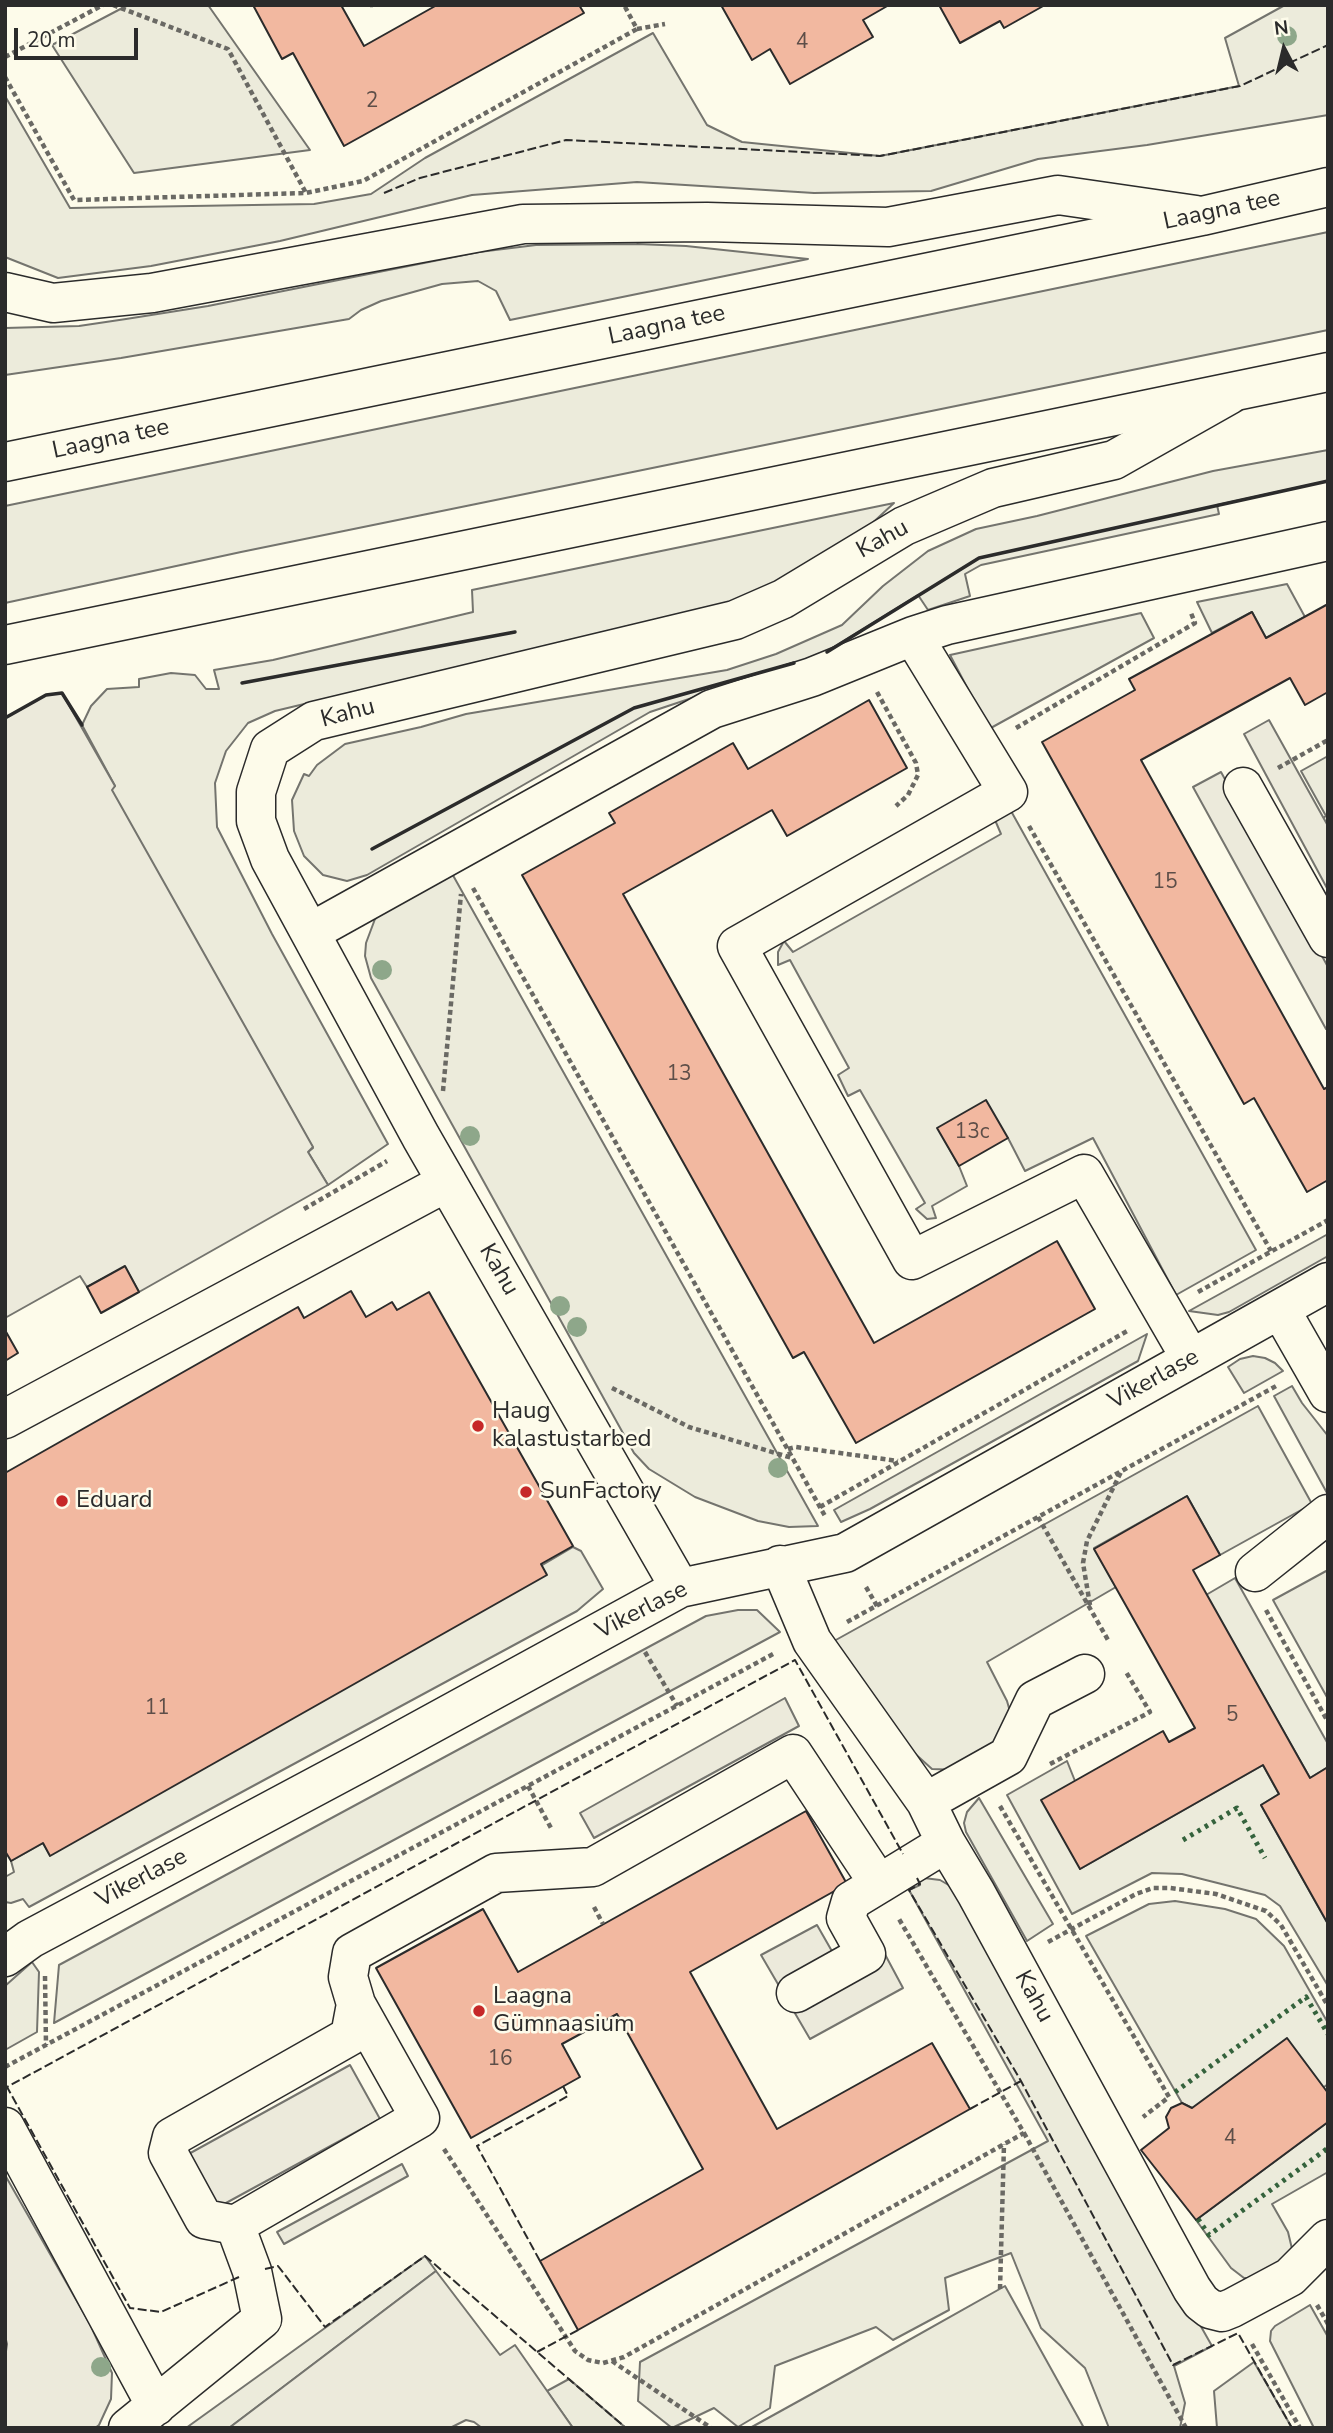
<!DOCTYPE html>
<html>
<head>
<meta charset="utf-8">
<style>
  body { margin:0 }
  #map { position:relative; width:1333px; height:2433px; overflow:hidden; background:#fdfbea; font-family:"Nunito Sans",sans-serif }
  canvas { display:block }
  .frame { position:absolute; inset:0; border:7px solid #2b2b2b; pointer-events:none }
  .north { position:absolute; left:1249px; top:14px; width:70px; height:70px; -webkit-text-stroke:5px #fdfbea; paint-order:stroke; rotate:353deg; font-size:19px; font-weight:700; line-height:28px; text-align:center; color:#2b2b2b }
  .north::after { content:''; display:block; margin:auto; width:24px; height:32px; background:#2b2b2b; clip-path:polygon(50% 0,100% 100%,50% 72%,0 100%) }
  .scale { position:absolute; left:14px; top:28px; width:124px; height:32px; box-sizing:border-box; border:4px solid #2b2b2b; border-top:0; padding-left:9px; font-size:21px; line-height:24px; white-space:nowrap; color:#2b2b2b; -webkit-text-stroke:5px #fdfbea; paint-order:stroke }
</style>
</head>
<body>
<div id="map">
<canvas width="1333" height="2433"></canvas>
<div class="frame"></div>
<div class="north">N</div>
<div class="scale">20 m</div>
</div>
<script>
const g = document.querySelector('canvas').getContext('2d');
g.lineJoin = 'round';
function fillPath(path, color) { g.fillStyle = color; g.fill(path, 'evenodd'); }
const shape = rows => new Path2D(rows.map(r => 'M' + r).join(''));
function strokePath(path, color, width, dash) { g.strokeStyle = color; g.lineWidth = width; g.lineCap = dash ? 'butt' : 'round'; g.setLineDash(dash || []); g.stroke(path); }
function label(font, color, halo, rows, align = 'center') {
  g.font = font + ' "Nunito Sans",sans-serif'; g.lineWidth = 5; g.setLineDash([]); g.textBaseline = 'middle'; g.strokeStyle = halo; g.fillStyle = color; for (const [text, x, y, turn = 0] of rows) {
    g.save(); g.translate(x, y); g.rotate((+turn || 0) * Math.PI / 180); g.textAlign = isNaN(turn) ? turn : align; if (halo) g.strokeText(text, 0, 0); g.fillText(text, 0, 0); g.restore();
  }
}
const green = shape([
  [128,5,208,5,310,150,134,173,52,45,128,5],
  [1285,5,1328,5,1328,115,1147,145,1038,159,931,191,814,193,637,182,472,195,280,241,151,266,58,278,5,257,5,96,70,208,314,204,371,194,425,158,653,33,707,125,742,142,880,156,1239,86,1225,38,1285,5],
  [1328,232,1328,330,241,552,5,603,5,506,1328,232],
  [637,244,686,246,808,259,510,320,496,291,478,281,442,284,381,301,361,310,349,319,121,358,5,375,5,328,79,326,126,319,208,306,479,252,536,245,637,244],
  [1328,450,1328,481,1217,505,1219,514,981,565,965,574,970,596,928,610,918,595,821,655,650,712,367,875,347,881,323,875,304,856,294,831,292,800,304,774,309,776,317,765,345,744,421,727,466,714,727,670,776,654,842,625,883,586,928,551,976,529,1037,516,1213,471,1328,450],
  [894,503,852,542,776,585,705,611,588,636,275,711,248,723,226,751,215,783,217,827,272,934,388,1144,328,1185,308,1152,313,1148,111,790,115,786,82,725,91,706,107,689,139,687,139,679,171,673,195,675,206,689,219,689,214,670,273,660,473,612,472,590,894,503],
  [1287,584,1305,617,1266,638,1252,612,1212,633,1197,602,1287,584],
  [1141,613,1154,638,989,729,950,655,1141,613],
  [1328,756,1328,833,1320,820,1326,816,1301,771,1328,756],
  [1011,811,1256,1250,1176,1295,1093,1138,1025,1171,1008,1138,938,1128,959,1166,967,1186,932,1206,936,1218,927,1219,916,1209,925,1203,860,1090,848,1096,838,1075,849,1068,790,960,778,965,778,952,784,941,793,952,1001,834,995,820,1011,811],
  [450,870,818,1526,789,1527,758,1521,695,1497,649,1469,634,1453,371,978,365,956,366,943,375,919,382,911,450,870],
  [1328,1234,1328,1256,1229,1312,1218,1315,1189,1311,1328,1234],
  [1147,1334,1138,1361,870,1509,841,1522,834,1510,1147,1334],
  [1253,1356,1265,1358,1275,1363,1283,1371,1244,1393,1228,1367,1240,1359,1253,1356],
  [1292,1386,1302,1403,1328,1436,1327,1493,1274,1396,1292,1386],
  [1258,1406,1312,1504,1220,1555,1187,1496,1094,1548,1116,1587,987,1662,1007,1701,1011,1715,1008,1733,960,1770,932,1769,912,1751,834,1641,1258,1406],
  [573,1547,581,1551,603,1589,577,1611,29,1907,23,1899,11,1903,5,1902,5,1877,14,1872,11,1861,43,1843,50,1855,573,1547],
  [1328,1570,1328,1699,1273,1600,1328,1570],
  [1235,1578,1328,1744,1328,1767,1310,1778,1206,1595,1235,1578],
  [738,1610,757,1610,780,1632,54,2023,59,1965,706,1616,738,1610],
  [1067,1761,1075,1781,1080,1869,1263,1765,1279,1794,1261,1805,1328,1924,1328,1986,1280,1906,1265,1895,1182,1874,1152,1873,1072,1914,1007,1795,1067,1761],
  [979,1798,1053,1924,1027,1941,966,1832,964,1823,967,1812,979,1798],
  [924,1878,940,1880,952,1887,1212,2346,1174,2366,1185,2403,1180,2428,1109,2428,1085,2368,1041,2328,1011,2253,945,2278,949,2310,893,2340,876,2327,775,2366,770,2408,738,2427,714,2408,672,2428,638,2401,640,2362,1048,2141,909,1890,920,1885,918,1881,924,1878],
  [1175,1901,1225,1909,1256,1919,1284,1946,1328,2023,1328,2084,1324,2087,1192,2108,1182,2103,1086,1936,1149,1904,1175,1901],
  [32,1962,39,1972,37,2032,5,2050,5,1986,32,1962],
  [1328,2122,1328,2172,1272,2204,1288,2232,1293,2253,1253,2278,1244,2278,1231,2268,1196,2220,1328,2122],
  [425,2256,436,2271,229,2428,186,2428,425,2256],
  [1005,2286,1084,2428,750,2428,893,2349,1005,2286],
  [1310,2305,1328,2337,1328,2428,1314,2428,1270,2341,1271,2331,1275,2326,1310,2305],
  [1254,2362,1292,2428,1217,2428,1214,2391,1254,2362],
  [569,2379,626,2428,573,2428,547,2391,569,2379]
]);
const parking = shape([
  [62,693,115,786,112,790,313,1147,308,1152,328,1185,139,1292,125,1267,87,1287,80,1276,5,1318,5,718,46,695,62,693],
  [1269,720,1328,826,1328,890,1244,734,1269,720],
  [1221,772,1328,967,1328,1028,1326,1029,1193,787,1221,772],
  [785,1698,799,1726,594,1838,580,1813,785,1698],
  [817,1925,833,1953,873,1932,903,1988,810,2039,761,1955,817,1925],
  [350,2065,380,2119,215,2209,185,2156,350,2065],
  [402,2164,408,2176,284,2244,277,2232,402,2164],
  [5,2175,90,2324,112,2373,111,2399,99,2425,95,2428,5,2428,5,2358,7,2344,5,2336,5,2175],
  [436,2271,500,2355,515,2345,573,2428,482,2428,474,2422,466,2420,450,2428,229,2428,436,2271]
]);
const building = shape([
  [253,5,341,5,364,46,437,5,579,5,584,13,344,146,293,53,282,59,253,5],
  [721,5,889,5,863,20,873,37,790,84,770,49,752,60,721,5],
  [939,5,1045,5,1004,28,1000,21,960,43,939,5],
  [1328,604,1328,692,1305,705,1290,678,1141,760,1324,1089,1328,1087,1328,1180,1307,1192,1254,1098,1244,1104,1042,742,1135,690,1129,679,1252,612,1266,638,1328,604],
  [869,700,907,768,787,836,772,810,623,894,874,1343,1057,1241,1095,1309,856,1443,804,1352,793,1358,522,875,615,823,609,813,733,743,748,769,869,700],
  [986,1100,1008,1138,959,1166,937,1128,986,1100],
  [125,1266,139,1292,101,1313,87,1287,125,1266],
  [351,1291,366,1317,392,1302,397,1310,429,1292,573,1546,541,1564,547,1575,50,1856,43,1843,11,1861,5,1851,5,1473,298,1307,304,1318,351,1291],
  [5,1330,18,1353,5,1361,5,1330],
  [1187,1496,1220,1555,1193,1570,1310,1778,1328,1767,1328,1924,1261,1805,1279,1794,1263,1765,1080,1869,1041,1800,1163,1731,1169,1742,1195,1728,1094,1549,1187,1496],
  [806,1811,847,1884,690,1972,777,2129,932,2043,970,2109,578,2330,540,2261,703,2169,617,2014,562,2044,580,2077,471,2138,376,1968,483,1909,518,1972,806,1811],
  [1287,2038,1328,2093,1328,2122,1196,2220,1141,2150,1169,2128,1166,2117,1171,2108,1182,2103,1192,2108,1287,2038]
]);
const path = shape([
  [113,5,228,49,306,193],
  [370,5,373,5],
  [637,29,665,24],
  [5,57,103,5],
  [5,77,74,200,306,193,363,181,637,29,624,5],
  [877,692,916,763,918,775,908,795,896,806],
  [1016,728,1195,623,1191,613],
  [1278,768,1328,740],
  [1029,826,1271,1251],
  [473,888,825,1516],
  [443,1091,461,894],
  [304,1209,387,1161],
  [1198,1292,1328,1220],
  [612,1388,689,1427,792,1458],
  [788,1449,796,1447,898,1461],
  [820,1507,1129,1330],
  [1038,1517,1108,1640],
  [866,1587,877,1606],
  [1090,1605,1083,1563,1087,1541,1121,1472],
  [1266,1610,1328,1722],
  [847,1622,1278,1385],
  [645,1652,677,1706],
  [1050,1764,1150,1712,1126,1672],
  [528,1786,551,1828],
  [1000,1806,1169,2097,1143,2117],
  [594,1907,603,1924],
  [1048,1942,1136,1894,1153,1888,1170,1888,1216,1894,1266,1911,1281,1925,1328,2006],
  [45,1976,46,2045],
  [5,2067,775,1653],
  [1024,2133,1186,2428],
  [444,2149,575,2351,588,2360,603,2363,624,2357,1024,2133,899,1919],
  [1000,2289,1004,2144],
  [1317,2305,1328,2324],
  [1252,2344,1300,2428],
  [612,2361,711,2428]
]);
const minor = shape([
  [5,292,53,303,152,293,523,224,707,222,888,227,1058,195,1196,215],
  [913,636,1008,792,737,946,912,1260,1084,1174,1191,1359],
  [1243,787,1328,938],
  [311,932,712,709,812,677,913,636,947,625,1328,541],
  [1280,1309,1328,1393],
  [5,1419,447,1182],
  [780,1565,812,1641,926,1802,946,1843,976,1893,1192,2289,1201,2302,1210,2309,1222,2312,1232,2308,1290,2277,1328,2239],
  [1255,1572,1328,1514],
  [680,1588,421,1137,270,859,256,821,256,792,270,749,314,721,735,620,783,599,904,526,993,488,1114,460,1229,395],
  [926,1802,1008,1756,1035,1700,1085,1674],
  [879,1884,946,1843],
  [5,1957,30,1939,369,1758,680,1588,845,1553,1328,1282],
  [5,2127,156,2406],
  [235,2225,420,2118,356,2004],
  [128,2428,262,2319,252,2271,235,2225,204,2219,168,2153,172,2137,350,2036,356,2004,348,1977,352,1953,496,1873,593,1867,793,1754,879,1884,851,1901,846,1918,866,1954,796,1993]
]);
const major = shape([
  [5,462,1202,216,1328,187],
  [5,645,1328,372]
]);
const hedge = shape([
  [1183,1840,1237,1808,1265,1858],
  [1175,2092,1306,1997,1328,2034],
  [1198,2219,1209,2235,1328,2148]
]);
const fence = shape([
  [384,193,420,178,566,140,880,156,1240,86,1328,45],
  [917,1878,920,1884,909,1890,1021,2081,1173,2365,1238,2333,1292,2428],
  [970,2109,1021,2081],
  [540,2261,477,2146,568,2096,563,2086],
  [265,2269,278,2266,325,2327,425,2256,626,2428],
  [239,2277,161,2312,130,2308,7,2087,795,1660,903,1854],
  [537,2352,578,2330]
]);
const wall = shape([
  [827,652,979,558,1328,481],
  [242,683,515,632],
  [5,718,46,695,62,693,82,725],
  [372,849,634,708,794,663]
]);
const trees = [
  [1287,36],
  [382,970],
  [470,1136],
  [560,1306],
  [577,1327],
  [778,1468],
  [101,2367]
];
const markers = [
  [478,1426,7,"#c62828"],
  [526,1492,7,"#c62828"],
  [62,1501,7,"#c62828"],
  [479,2011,7,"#c62828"]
];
const numberNames = [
  ["4",802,43],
  ["2",372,102],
  ["15",1165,883],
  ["13",679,1075],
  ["13c",972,1133],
  ["11",157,1709],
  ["5",1232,1716],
  ["16",500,2060],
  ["4",1230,2139]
];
const streetNames = [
  ["Laagna tee",1222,211,-12],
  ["Laagna tee",667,326,-12],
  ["Laagna tee",111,440,-12],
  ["Kahu",883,540,-29],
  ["Kahu",348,714,-15],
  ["Kahu",498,1270,60],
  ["Vikerlase",1154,1380,-29],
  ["Vikerlase",642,1611,-27],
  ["Vikerlase",142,1879,-28],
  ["Kahu",1033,1997,61]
];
const poiNames = [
  ["Haug",492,1412],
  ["kalastustarbed",492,1440],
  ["SunFactory",540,1492],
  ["Eduard",76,1501],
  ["Laagna",493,1997],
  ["Gümnaasium",493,2025]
];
fillPath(green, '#ecebdb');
strokePath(green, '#74746e', 2);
fillPath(parking, '#eceadb');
strokePath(parking, '#74746e', 2);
fillPath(building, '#f2b8a0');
strokePath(building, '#2b2b2b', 2);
strokePath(minor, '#2b2b2b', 41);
strokePath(major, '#2b2b2b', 41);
strokePath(path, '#6a6964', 4.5, [5, 3.5]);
strokePath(minor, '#fdfbea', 38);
strokePath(major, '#fdfbea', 38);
strokePath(hedge, '#34623c', 5, [3.5, 5]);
strokePath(fence, '#2b2b2b', 2, [9, 3.5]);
strokePath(wall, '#2b2b2b', 3.5);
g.fillStyle = '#8ea78a';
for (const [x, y] of trees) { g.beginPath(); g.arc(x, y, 10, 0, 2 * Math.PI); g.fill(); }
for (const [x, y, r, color] of markers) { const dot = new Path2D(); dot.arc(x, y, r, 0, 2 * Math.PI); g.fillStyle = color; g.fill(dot); strokePath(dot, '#fdfbea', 2.5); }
label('21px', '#5d4e48', null, numberNames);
label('24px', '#2b2b2b', '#fdfbea', streetNames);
label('24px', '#2b2b2b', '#fdfbea', poiNames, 'left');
</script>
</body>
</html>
